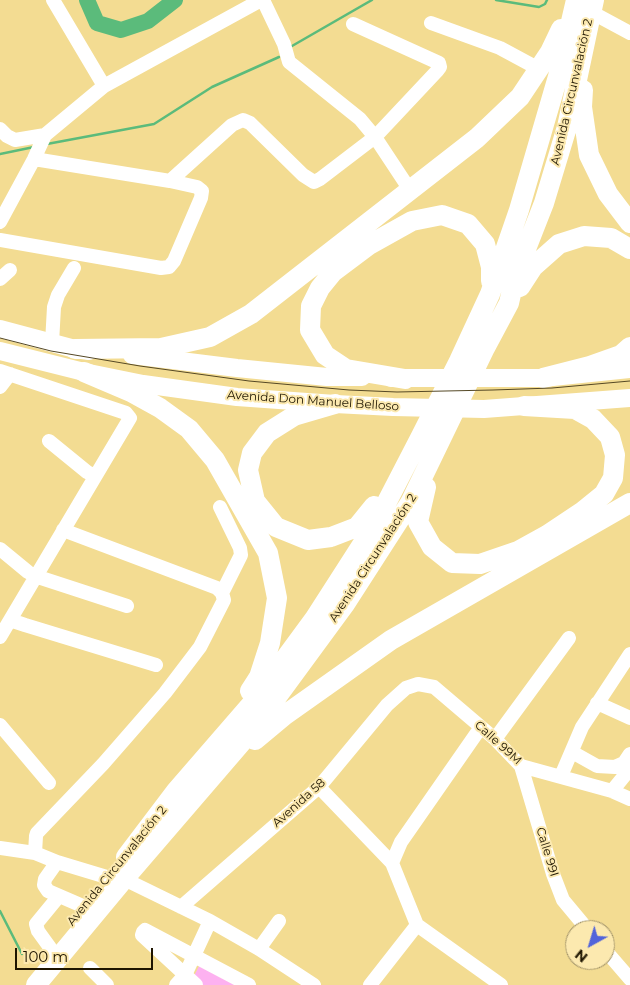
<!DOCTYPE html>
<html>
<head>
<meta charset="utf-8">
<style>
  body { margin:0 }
  #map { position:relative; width:630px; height:985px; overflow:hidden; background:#f3dc92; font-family:Montserrat,sans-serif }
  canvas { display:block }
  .north { position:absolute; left:565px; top:920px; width:50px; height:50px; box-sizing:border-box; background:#fce9af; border:1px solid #a39469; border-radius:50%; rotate:219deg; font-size:14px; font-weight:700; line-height:20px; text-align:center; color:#1e1500 }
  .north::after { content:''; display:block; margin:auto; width:18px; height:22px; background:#5264da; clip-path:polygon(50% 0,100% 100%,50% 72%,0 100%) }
  .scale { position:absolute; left:15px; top:948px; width:138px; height:22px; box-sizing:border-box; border:2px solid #1e1500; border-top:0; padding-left:6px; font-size:15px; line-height:18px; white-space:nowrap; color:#1e1500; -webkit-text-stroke:4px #fce9af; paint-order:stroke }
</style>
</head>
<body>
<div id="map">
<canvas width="630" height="985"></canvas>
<div class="north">N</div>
<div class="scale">100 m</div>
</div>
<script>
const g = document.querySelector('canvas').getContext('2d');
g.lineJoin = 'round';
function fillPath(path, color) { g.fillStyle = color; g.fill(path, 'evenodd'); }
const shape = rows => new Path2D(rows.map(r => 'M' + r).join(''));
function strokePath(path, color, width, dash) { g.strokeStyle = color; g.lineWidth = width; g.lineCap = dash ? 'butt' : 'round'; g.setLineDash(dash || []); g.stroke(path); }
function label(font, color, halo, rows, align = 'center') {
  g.font = font + ' Montserrat,sans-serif'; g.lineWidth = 4; g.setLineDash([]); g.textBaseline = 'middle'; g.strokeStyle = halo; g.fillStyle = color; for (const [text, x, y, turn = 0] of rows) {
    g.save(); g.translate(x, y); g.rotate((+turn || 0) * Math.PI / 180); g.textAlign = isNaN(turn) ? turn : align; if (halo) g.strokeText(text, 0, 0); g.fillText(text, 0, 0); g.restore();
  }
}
const green = shape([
  [199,966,235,985,203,985,194,976]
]);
const stream = shape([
  [496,0,539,7,545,4,547,0],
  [292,46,372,0],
  [47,144,154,124,212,87,279,57],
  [0,154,34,147],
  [0,911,22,954]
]);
const river = shape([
  [87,0,97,23,121,30,148,21,175,0]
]);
const minor = shape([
  [53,0,104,86],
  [263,0,284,44,289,62,360,119,375,137,410,190],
  [591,12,630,33],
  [431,23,500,48,539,69],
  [0,129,7,136,15,140,45,135],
  [170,181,232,125,243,120,250,123,303,175,314,182,320,179,375,137,437,71,440,67,439,63,353,24],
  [0,222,34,159,45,135,104,86,261,0],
  [0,240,161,268,169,267,174,261,201,198,202,191,197,187,170,181,34,159],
  [0,279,10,270],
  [52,343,54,307,58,295,74,268],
  [0,371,126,413,130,418,0,637],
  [0,387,10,374],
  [49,441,87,472,95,476],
  [220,507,240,548,241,555,222,593],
  [63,530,217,588,222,593,224,600,200,647,165,693,103,764,37,833,36,836,35,853,57,862,110,878,124,879,210,921,259,949,314,985],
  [0,549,28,572,35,576,127,606],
  [10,620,25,625,156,665],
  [597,703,630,718],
  [0,725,49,783],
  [495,739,569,638],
  [572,752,597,766,615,767,624,763,630,754],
  [521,766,553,874,563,900,588,930],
  [561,776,582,727,630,654],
  [319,787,392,863,417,925,501,985],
  [612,791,630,769],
  [0,848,35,853],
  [57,862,45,879,44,885,48,891,85,907],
  [392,863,401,842,481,727],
  [181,907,319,787,387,705,406,688,418,684,434,687,495,739,521,766,612,791,630,799],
  [51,949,38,931,36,924,59,896],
  [259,949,279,921],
  [605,950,630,979],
  [90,968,107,985],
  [176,985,185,975,210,921],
  [196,985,142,935,143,932,145,930,249,985],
  [370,985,417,925]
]);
const major = shape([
  [0,329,75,349,89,351],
  [0,351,84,372,143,384,237,397,335,404,393,407,484,409,630,398],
  [132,355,237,368,327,377,362,377],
  [391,378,543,378,630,369]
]);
const highway = shape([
  [583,90,582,107,589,155,608,194,630,223],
  [520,287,533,267,559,244,584,236,611,238,630,249],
  [75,349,161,348,210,337,251,314,477,138,520,97,550,52,561,29],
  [84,372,131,392,160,408,189,429,215,460,268,553,277,598,270,643,259,677,250,691],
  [543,378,590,366,621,355,630,347],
  [405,379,346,369,325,355,310,330,311,306,320,288,333,272,369,245,412,221,442,215,468,224,485,244,491,267,491,281],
  [335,404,294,416,267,433,252,453,248,470,255,501,276,527,308,540,331,537,357,527,374,506],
  [426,487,418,522,432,547,452,563,480,564,518,551,547,535,583,511,604,494,613,478,615,455,610,437,593,419,575,409,524,406],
  [255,740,285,715,391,640,630,503],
  [126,857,176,791,254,701,315,618,376,523,421,436,459,361,490,294,519,210,559,73,576,0],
  [36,985,124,879,254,728,345,604,410,503,485,348,509,303,515,277,544,203,567,127,594,0]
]);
const tram = shape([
  [0,338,51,351,140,366,249,381,349,390,397,392,493,390,552,388,630,381]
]);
const streetNames = [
  ["Avenida Circunvalación 2",572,92,-77],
  ["Avenida Don Manuel Belloso",313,401,4],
  ["Avenida Circunvalación 2",373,558,-57],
  ["Calle 99M",498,743,42],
  ["Avenida 58",299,803,-42],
  ["Calle 99I",547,852,73],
  ["Avenida Circunvalación 2",117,866,-51]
];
fillPath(green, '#fdb1f0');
strokePath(stream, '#5bbb7b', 2.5);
strokePath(river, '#5bbb7b', 16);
strokePath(minor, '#fff', 14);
strokePath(major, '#fff', 18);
strokePath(highway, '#fff', 20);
strokePath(tram, '#554825', 1);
label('12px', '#1e1500', '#fce9af', streetNames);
</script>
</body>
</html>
